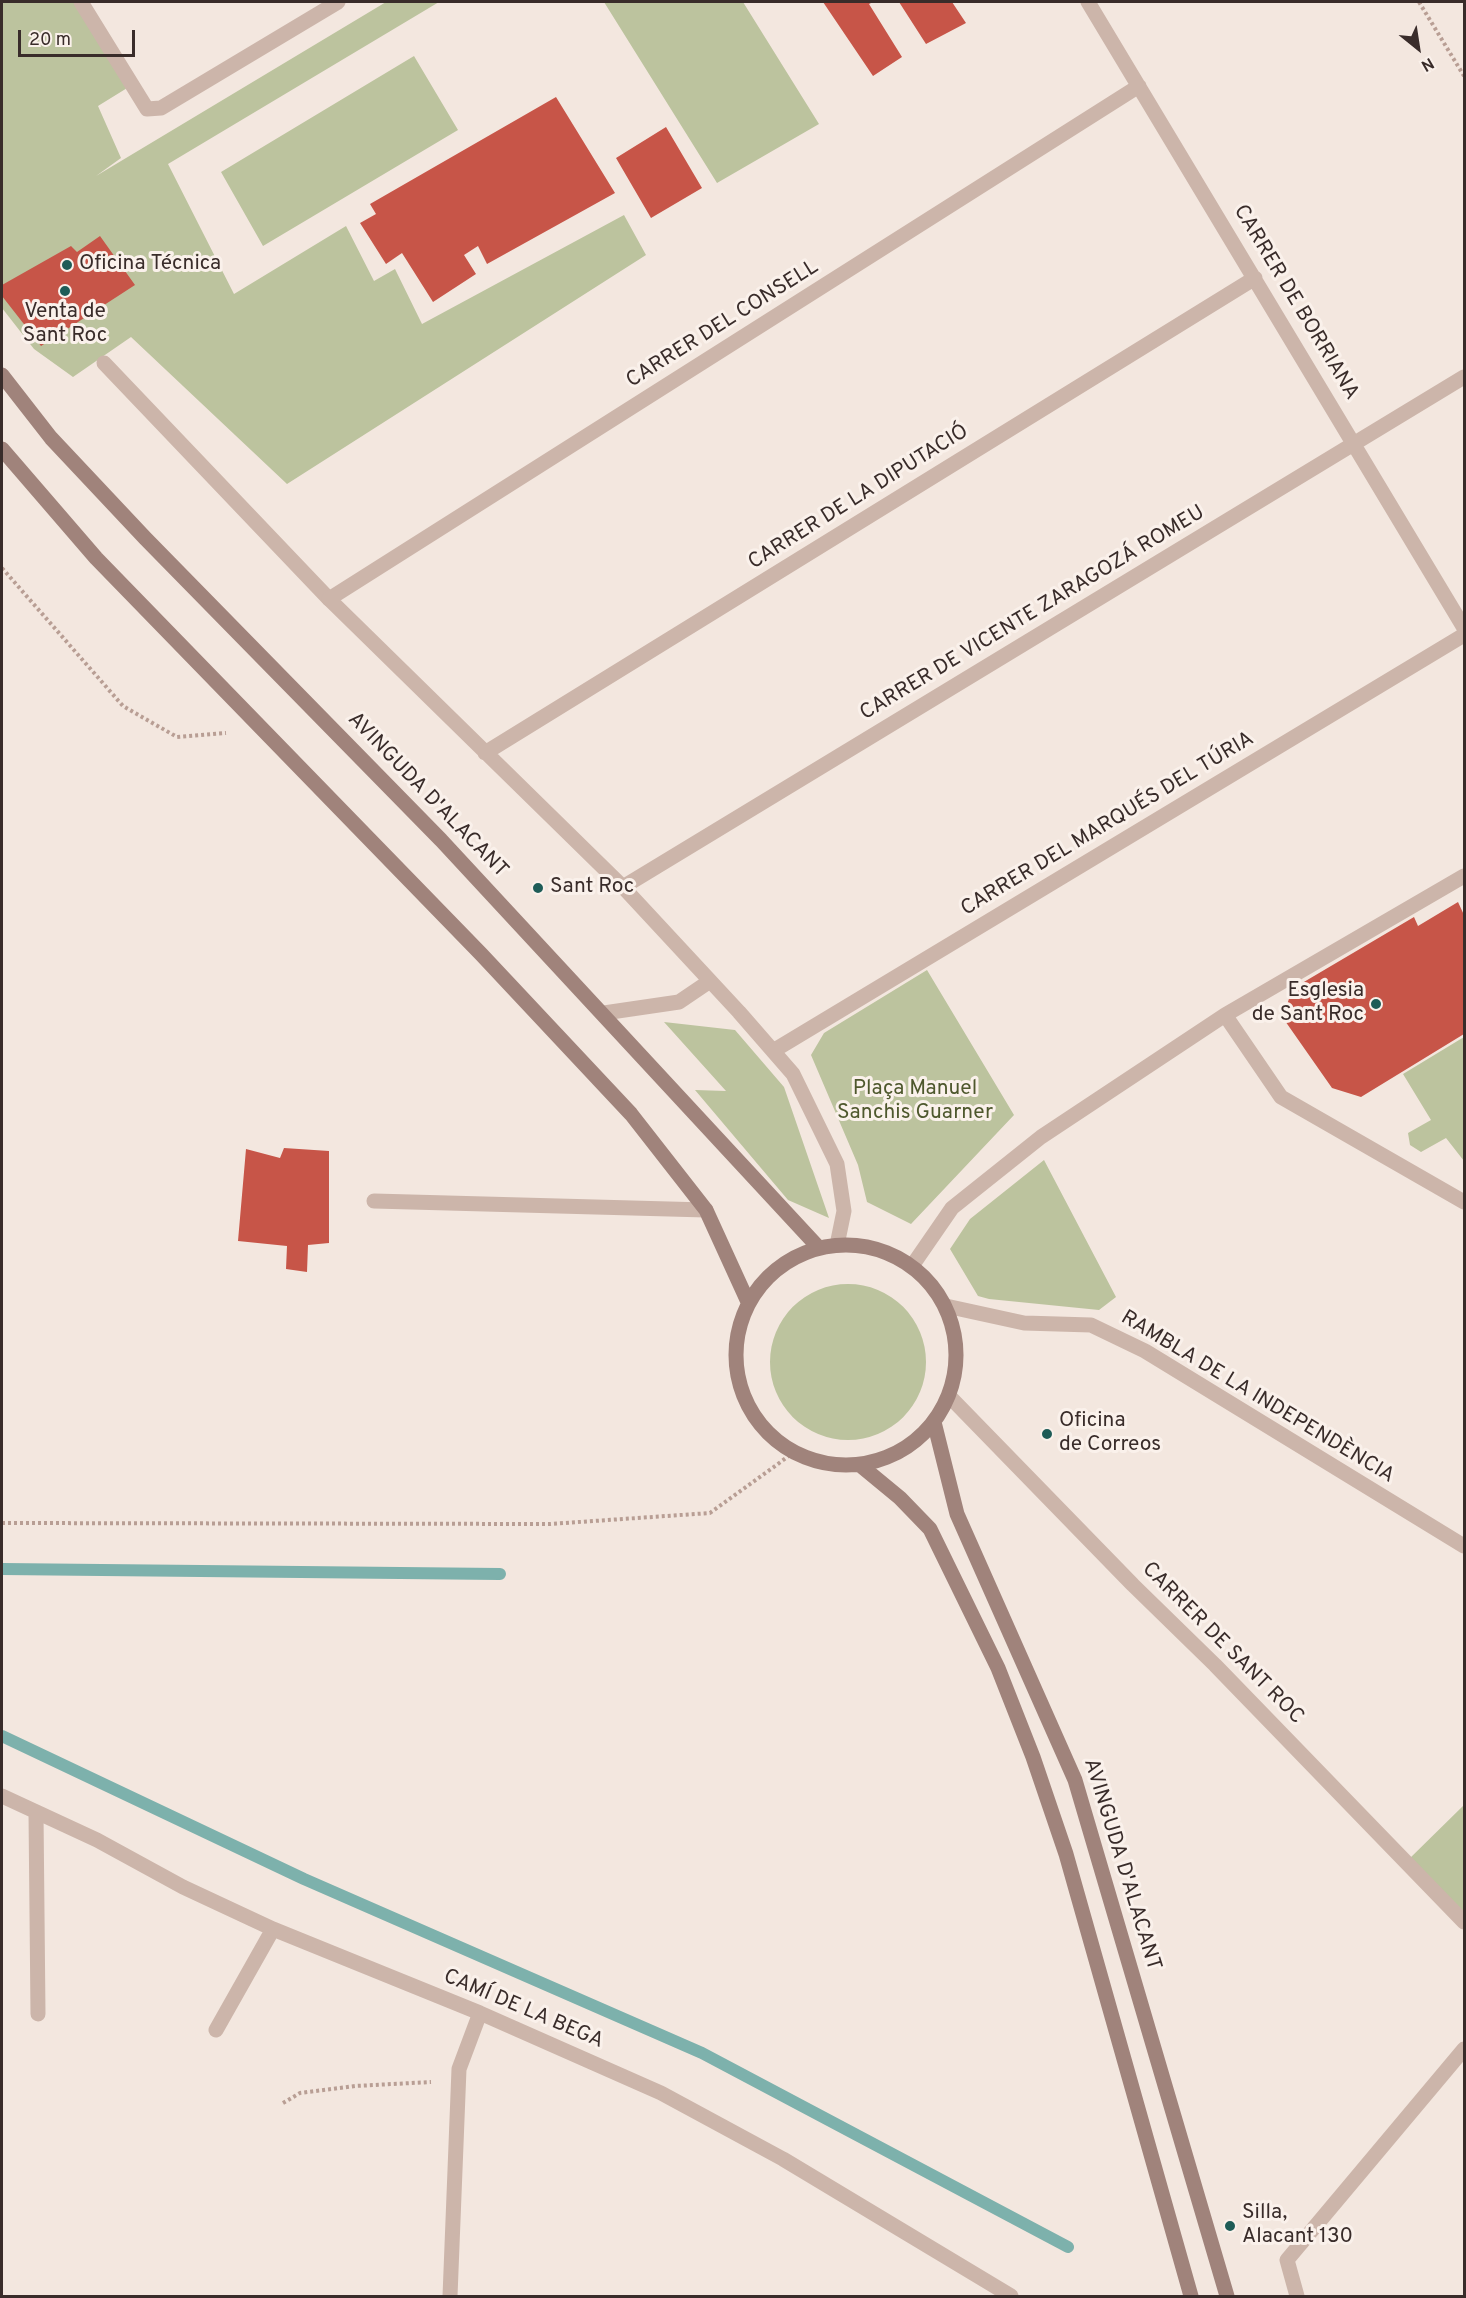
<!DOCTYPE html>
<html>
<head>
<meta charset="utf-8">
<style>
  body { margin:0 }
  #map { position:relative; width:1466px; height:2298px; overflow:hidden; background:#f3e7df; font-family:Overpass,sans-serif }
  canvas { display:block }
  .frame { position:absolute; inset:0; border:3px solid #392c2a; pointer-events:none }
  .north { position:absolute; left:1388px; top:18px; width:60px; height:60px; -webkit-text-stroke:4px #faf1eb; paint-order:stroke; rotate:150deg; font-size:16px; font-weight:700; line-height:24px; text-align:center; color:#392c2a }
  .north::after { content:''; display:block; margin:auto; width:21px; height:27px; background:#392c2a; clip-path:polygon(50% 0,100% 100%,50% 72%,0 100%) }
  .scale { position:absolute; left:18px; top:30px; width:117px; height:27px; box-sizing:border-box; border:3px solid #392c2a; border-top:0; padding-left:8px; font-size:18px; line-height:21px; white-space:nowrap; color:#392c2a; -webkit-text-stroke:4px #faf1eb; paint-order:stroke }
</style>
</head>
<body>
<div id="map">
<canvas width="1466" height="2298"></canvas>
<div class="frame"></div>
<div class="north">N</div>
<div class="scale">20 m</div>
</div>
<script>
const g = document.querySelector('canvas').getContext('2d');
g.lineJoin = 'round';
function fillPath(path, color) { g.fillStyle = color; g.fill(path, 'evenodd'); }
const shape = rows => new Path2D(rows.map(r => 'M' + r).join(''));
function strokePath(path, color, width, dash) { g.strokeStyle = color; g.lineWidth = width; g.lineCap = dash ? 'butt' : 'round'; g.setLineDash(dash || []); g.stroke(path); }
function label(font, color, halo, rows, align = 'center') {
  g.font = font + ' Overpass,sans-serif'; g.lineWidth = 6; g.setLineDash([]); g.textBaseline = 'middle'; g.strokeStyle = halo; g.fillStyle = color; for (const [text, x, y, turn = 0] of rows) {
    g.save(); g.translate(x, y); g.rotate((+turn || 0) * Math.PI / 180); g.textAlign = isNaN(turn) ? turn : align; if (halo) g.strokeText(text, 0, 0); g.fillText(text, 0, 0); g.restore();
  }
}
const green = shape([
  [2,2,81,2,132,85,98,106,121,158,96,176,386,2,439,2,168,164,234,294,346,226,374,281,395,269,422,324,624,215,646,255,287,484,131,337,73,377,34,349,2,308],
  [604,2,743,2,819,124,717,183],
  [414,56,458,130,263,246,221,172],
  [927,970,1014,1115,911,1224,867,1202,858,1165,811,1055,824,1033],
  [664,1022,735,1030,784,1087,829,1218,788,1200,695,1090,726,1091],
  [1464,1037,1464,1161,1446,1138,1421,1152,1410,1145,1408,1133,1431,1120,1403,1074],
  [1044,1160,1116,1297,1099,1310,989,1299,978,1296,950,1249,970,1219],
  '770 1362a78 78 0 1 1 156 0a78 78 0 1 1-156 0Z',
  [1464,1805,1464,1922,1407,1861]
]);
const stream = shape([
  [2,1569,500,1574],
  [2,1736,304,1879,702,2053,1068,2247]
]);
const building = shape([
  [823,2,873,2,869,4,902,57,873,76],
  [899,2,952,2,966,23,926,44],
  [556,97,615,193,487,264,478,246,464,255,476,274,433,302,402,253,386,264,360,223,376,214,370,204],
  [666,127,702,188,651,218,616,158],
  [100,236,135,285,41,346,2,296,2,285,71,246,77,252],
  [1458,902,1464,915,1464,1034,1361,1097,1332,1088,1283,1018,1292,989,1414,917,1418,926],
  [284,1148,329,1151,329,1243,308,1245,307,1272,286,1269,287,1246,238,1241,246,1149,280,1158]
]);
const path = shape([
  [1419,2,1464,76],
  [2,568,123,706,177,737,226,733],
  [2,1523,550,1524,710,1513,793,1453],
  [283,2103,300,2093,355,2086,431,2082]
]);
const service = shape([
  [374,1201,706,1210],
  [2,1796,97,1840,183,1887,273,1929,480,2013,661,2093,783,2159,1011,2296],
  [36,1813,38,2014],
  [216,2030,273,1929],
  [450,2296,459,2069,480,2013]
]);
const pedestrian = shape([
  [104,363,329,599]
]);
const minor = shape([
  [81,2,147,109,161,108,338,2],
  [1088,2,1464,628],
  [485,753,1255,278],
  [623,887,1464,377],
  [604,1013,679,1002,710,981],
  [1225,1015,1281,1097,1464,1202],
  [773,1051,1464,635],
  [837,1245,844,1211,837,1164,793,1074,739,1012,623,887,329,599,1139,86],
  [912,1266,952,1208,1041,1137,1225,1015,1464,876],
  [949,1396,1133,1585,1215,1665,1464,1922],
  [1297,2296,1287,2260,1464,2049]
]);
const tertiary = shape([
  [946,1306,1024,1323,1091,1325,1145,1351,1464,1546]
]);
const secondary = shape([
  [2,375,51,438,145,538,441,840,819,1248],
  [2,449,96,558,481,954,631,1114,706,1210,748,1302],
  '736 1355a110 110 0 1 1 220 0a110 110 0 1 1-220 0Z',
  [934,1422,957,1514,1075,1780,1227,2296],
  [860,1465,900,1498,930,1529,998,1668,1033,1757,1066,1854,1191,2296]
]);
const markers = [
  [67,265,6,"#1e5c57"],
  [65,291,6,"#1e5c57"],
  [538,888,6,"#1e5c57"],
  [1376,1004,6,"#1e5c57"],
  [1047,1434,6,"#1e5c57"],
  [1230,2226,6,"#1e5c57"]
];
const poiNames = [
  ["Oficina Técnica",79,265],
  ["Venta de",65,313,"center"],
  ["Sant Roc",65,337,"center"],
  ["Sant Roc",550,888],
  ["Esglesia",1364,992,"right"],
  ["de Sant Roc",1364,1016,"right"],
  ["Oficina",1059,1422],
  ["de Correos",1059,1446],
  ["Silla,",1242,2214],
  ["Alacant 130",1242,2238]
];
const streetNames = [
  ["CARRER DE BORRIANA",1295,303,59],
  ["CARRER DEL CONSELL",723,325,-32],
  ["CARRER DE LA DIPUTACIÓ",859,498,-32],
  ["CARRER DE VICENTE ZARAGOZÁ ROMEU",1033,614,-31],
  ["AVINGUDA D'ALACANT",427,796,46],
  ["CARRER DEL MARQUÉS DEL TÚRIA",1108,825,-31],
  ["RAMBLA DE LA INDEPENDÈNCIA",1257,1398,31],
  ["CARRER DE SANT ROC",1222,1644,45],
  ["AVINGUDA D'ALACANT",1121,1865,73],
  ["CAMÍ DE LA BEGA",523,2010,23]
];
const parkNames = [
  ["Plaça Manuel",915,1090],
  ["Sanchis Guarner",915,1114]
];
fillPath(green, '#bcc39e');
strokePath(stream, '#7db1ac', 12);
fillPath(building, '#c75548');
strokePath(path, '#b89e94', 4, [3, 3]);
strokePath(service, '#ccb5aa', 15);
strokePath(pedestrian, '#ccb5aa', 15);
strokePath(minor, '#ccb5aa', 15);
strokePath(tertiary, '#ccb5aa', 15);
strokePath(secondary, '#a0837b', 15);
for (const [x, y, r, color] of markers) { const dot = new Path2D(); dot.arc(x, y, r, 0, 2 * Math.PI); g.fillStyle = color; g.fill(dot); strokePath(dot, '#faf1eb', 2); }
label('21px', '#392c2a', '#faf1eb', poiNames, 'left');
label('21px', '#392c2a', '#faf1eb', streetNames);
label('21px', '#4e582d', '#faf1eb', parkNames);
</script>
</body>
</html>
